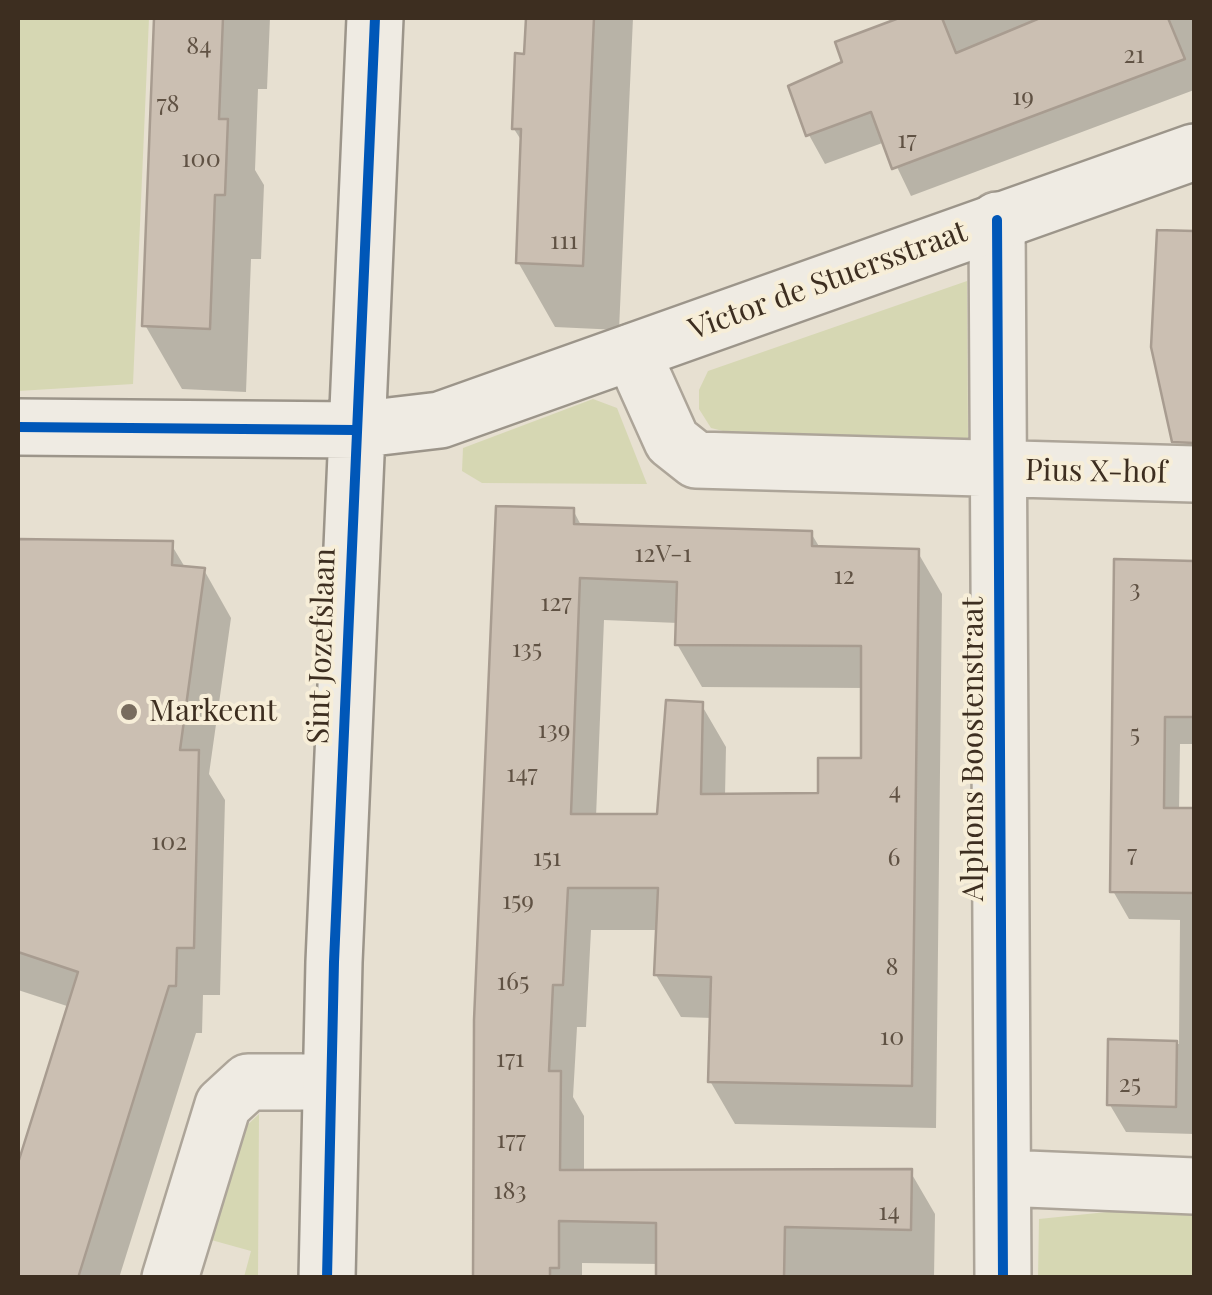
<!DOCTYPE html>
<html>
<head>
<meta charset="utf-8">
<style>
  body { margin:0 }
  #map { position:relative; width:1212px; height:1295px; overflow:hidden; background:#e7e0d1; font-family:"Playfair Display",serif }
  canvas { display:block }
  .frame { position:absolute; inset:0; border:20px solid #3d2e20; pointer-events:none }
</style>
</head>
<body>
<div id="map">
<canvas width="1212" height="1295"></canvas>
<div class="frame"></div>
</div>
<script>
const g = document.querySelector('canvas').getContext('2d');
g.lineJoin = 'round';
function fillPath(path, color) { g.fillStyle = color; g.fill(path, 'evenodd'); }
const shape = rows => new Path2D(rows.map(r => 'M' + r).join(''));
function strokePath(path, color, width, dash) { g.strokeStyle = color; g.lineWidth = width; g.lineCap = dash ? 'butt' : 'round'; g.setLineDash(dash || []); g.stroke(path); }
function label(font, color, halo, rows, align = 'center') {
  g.font = font + ' "Playfair Display",serif'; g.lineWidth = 8; g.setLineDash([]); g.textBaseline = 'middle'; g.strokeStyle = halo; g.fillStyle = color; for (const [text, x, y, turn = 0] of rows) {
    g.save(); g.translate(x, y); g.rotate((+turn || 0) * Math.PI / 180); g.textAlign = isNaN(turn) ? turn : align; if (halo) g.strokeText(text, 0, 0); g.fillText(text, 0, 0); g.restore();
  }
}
const green = shape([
  [18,18,149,18,133,384,18,391],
  [967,281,968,438,965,443,739,435,711,428,699,409,699,390,708,371],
  [593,399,617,408,647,484,482,483,462,471,463,448],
  [259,1114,258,1277,244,1277,251,1251,204,1238,242,1130],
  [1194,1203,1194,1277,1038,1278,1039,1219]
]);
const shadow = shape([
  [157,18,270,18,267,89,258,89,255,170,264,185,261,259,251,259,246,392,182,389,145,325],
  [528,18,633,18,619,330,555,327,518,262,523,143,514,129,526,56],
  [907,18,1194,18,1194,90,911,196,885,142,825,164,809,135,845,64,838,44],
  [1194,279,1194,429,1164,376,1167,302],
  [573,510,582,527,811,533,820,548,917,551,942,594,936,1128,735,1124,710,1081,712,1018,681,1017,656,975,658,930,591,930,586,1027,577,1027,573,1097,584,1116,584,1172,910,1171,935,1214,934,1278,659,1278,659,1264,582,1263,582,1278,475,1278],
  [604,620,678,623,677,644,702,687,864,688,864,760,820,796,725,796,726,747,701,704,660,817,596,817],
  [18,541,171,544,186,569,204,570,231,618,209,774,225,800,220,995,203,995,202,1033,196,1033,119,1278,18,1278,18,1172,70,1007,18,990],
  [1117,562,1194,564,1194,744,1180,744,1179,811,1194,811,1194,1134,1126,1132,1110,1105,1111,1042,1179,1044,1180,920,1129,919,1113,891]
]);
const building = shape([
  [154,18,223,18,219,119,228,119,225,195,215,195,210,329,142,326,154,18],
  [526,18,594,18,583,266,516,263,521,129,512,129,515,53,524,54,526,18],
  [899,18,942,18,956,53,1040,18,1168,18,1185,59,892,169,871,112,806,136,788,86,842,62,835,42,899,18],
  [1157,230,1194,231,1194,443,1172,442,1151,347,1157,230],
  [496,506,574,508,574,524,812,531,812,546,919,549,912,1086,708,1082,711,977,654,975,658,888,568,888,563,985,553,985,549,1071,561,1071,560,1170,912,1169,911,1230,785,1227,784,1278,656,1278,656,1223,559,1221,559,1268,550,1268,550,1278,473,1278,474,1020,496,506],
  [580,578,677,582,675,645,861,646,861,758,818,758,818,793,701,794,703,702,666,700,657,814,571,814,580,578],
  [18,539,173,541,172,565,205,568,180,750,199,750,194,948,177,948,176,986,169,986,78,1278,18,1278,18,1163,78,972,18,952,18,539],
  [1114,559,1194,561,1194,717,1165,717,1164,808,1194,808,1194,893,1110,892,1114,559],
  [1108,1039,1177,1041,1176,1107,1107,1105,1108,1039]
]);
const street = shape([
  [997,220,1003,1278],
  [632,352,672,441,696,460,1194,474],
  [1003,1178,1194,1186],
  [170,1278,223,1105,248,1082,330,1082]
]);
const secondary = shape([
  [18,427,355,430,440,420,1194,152],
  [327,1278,334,962,375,18]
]);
const cycleway = shape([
  [997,220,1003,1278],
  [18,427,355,430],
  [327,1278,334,962,375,18]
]);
const markers = [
  [129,712,10,"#786c5e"]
];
const numberNames = [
  ["84",199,46],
  ["21",1134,55],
  ["19",1023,97],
  ["78",168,104],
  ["17",907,140],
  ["100",201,159],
  ["111",564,241],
  ["12V-1",663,554],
  ["12",844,576],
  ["3",1135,589],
  ["127",556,603],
  ["135",527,649],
  ["139",554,730],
  ["5",1135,734],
  ["147",522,774],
  ["4",895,791],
  ["102",169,842],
  ["7",1132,854],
  ["151",547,858],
  ["6",894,858],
  ["159",518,901],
  ["8",892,967],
  ["165",513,982],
  ["10",892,1037],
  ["171",510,1059],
  ["25",1130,1084],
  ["177",511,1140],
  ["183",510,1191],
  ["14",889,1212]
];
const streetNames = [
  ["Victor de Stuersstraat",828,281,-20],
  ["Pius X-hof",1096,472,1],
  ["Sint Jozefslaan",322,646,-88],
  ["Alphons Boostenstraat",974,749,-90]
];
const poiNames = [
  ["Markeent",149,712]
];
fillPath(green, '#d6d7b3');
fillPath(shadow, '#0003');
fillPath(building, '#cbbfb2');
strokePath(building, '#a89c90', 2.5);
strokePath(street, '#ada599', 60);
strokePath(secondary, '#9c958a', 60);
strokePath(street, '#efebe3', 55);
strokePath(secondary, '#efebe3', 55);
strokePath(cycleway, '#0057b8', 10);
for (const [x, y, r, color] of markers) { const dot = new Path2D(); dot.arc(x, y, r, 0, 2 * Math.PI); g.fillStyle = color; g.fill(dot); strokePath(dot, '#f7eed8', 4); }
label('25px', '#605244', null, numberNames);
label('30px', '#3d2e20', '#f7eed8', streetNames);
label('30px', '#3d2e20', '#f7eed8', poiNames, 'left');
</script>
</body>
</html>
